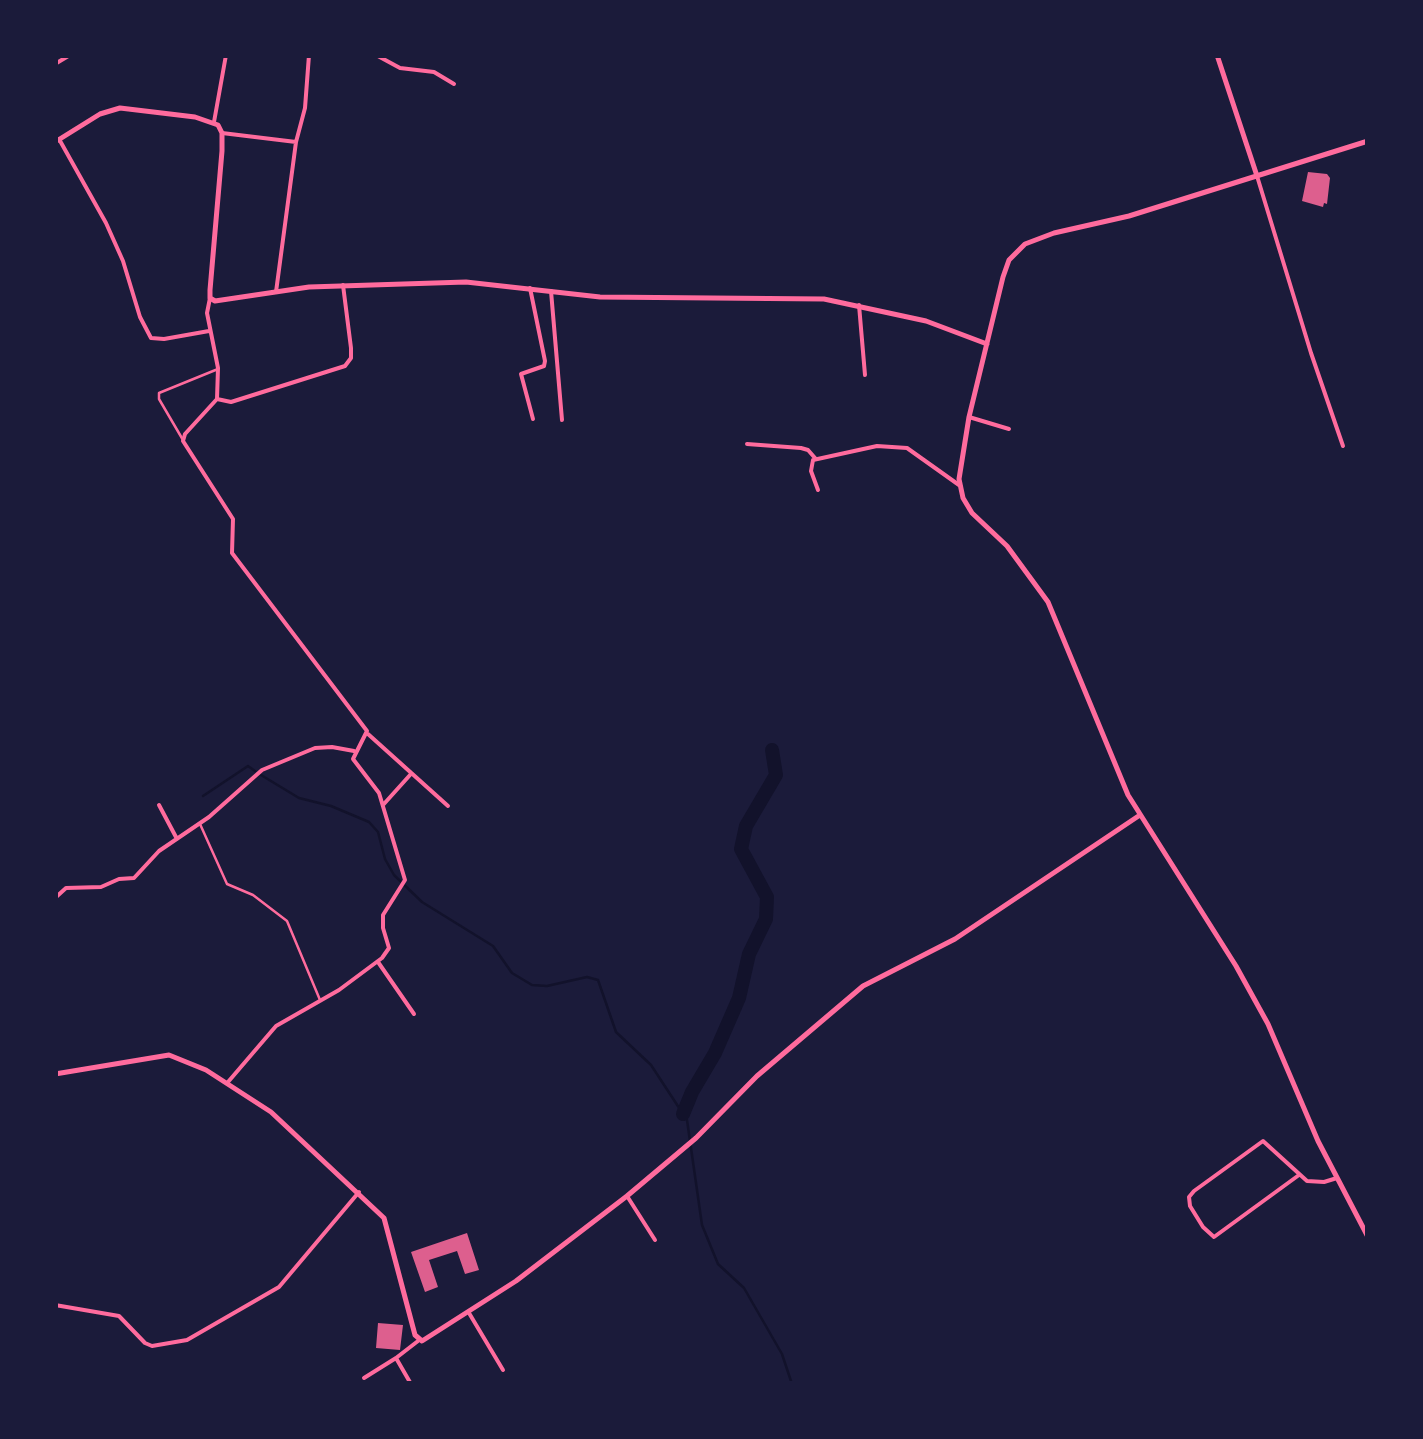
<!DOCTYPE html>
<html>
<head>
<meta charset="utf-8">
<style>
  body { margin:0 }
  #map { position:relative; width:1423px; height:1439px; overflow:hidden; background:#1b1b3a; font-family:Karla,sans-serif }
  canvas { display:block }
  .frame { position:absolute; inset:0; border:58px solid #1b1b3a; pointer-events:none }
</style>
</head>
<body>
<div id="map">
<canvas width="1423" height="1439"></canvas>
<div class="frame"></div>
</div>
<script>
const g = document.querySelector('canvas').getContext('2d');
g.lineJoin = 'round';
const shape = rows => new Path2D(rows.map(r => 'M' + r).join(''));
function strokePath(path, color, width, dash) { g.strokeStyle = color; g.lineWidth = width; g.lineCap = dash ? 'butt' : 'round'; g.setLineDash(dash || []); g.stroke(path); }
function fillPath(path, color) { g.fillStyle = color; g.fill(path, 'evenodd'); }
const stream = shape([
  [261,775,299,798,331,806,369,822,378,832,385,859,394,875,422,902,493,946,512,973,532,985,547,986,587,977,598,980,616,1032,651,1065,687,1120,702,1225,718,1264,744,1288,782,1354,792,1384],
  [203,796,248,766,255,771]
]);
const river = shape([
  [683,1114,692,1092,715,1053,739,998,749,954,766,919,767,897,741,849,746,826,776,775,772,750]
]);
const building = shape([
  [1308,172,1327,174,1330,178,1327,204,1324,203,1323,207,1302,201],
  [467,1233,479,1270,465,1274,457,1251,429,1260,438,1287,425,1292,411,1252],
  [378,1323,403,1325,400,1350,376,1348]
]);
const pedestrian = shape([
  [183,440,159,399,159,393,218,369],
  [200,824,227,884,253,895,287,921,320,1000]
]);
const minor = shape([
  [376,55,400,68,434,72,454,84],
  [55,64,70,55],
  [214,122,226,55],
  [222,133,296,142],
  [59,139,106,223,123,261,140,317,151,338,164,339,209,331],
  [1257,176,1311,353,1343,446],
  [530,288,545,361,544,366,521,374,533,419],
  [551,291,562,420],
  [276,292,296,142,305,108,309,55],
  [210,298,207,313,218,368,217,399,185,434,183,441,233,519,232,553,367,731,353,759,379,793,405,880,383,915,383,928,389,948,382,958,339,990,276,1026,228,1082],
  [859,305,865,375],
  [217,399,231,402,345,366,351,358,351,348,343,285],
  [969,417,1009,429],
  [747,444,801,448,808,450,815,458],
  [818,490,811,471,813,460,877,446,907,448,959,485],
  [368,734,448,806],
  [159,805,177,839],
  [383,805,410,775],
  [55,898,66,888,101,887,119,879,134,878,159,851,209,817,262,770,315,748,332,747,354,751],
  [378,962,414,1014],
  [1299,1175,1214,1237,1203,1227,1190,1206,1189,1197,1194,1191,1263,1141,1307,1181,1324,1182,1337,1178],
  [627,1196,655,1240],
  [55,1305,119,1316,145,1343,152,1346,187,1340,279,1287,359,1192],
  [469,1313,503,1370],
  [364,1378,396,1358],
  [411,1384,396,1358,418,1341]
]);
const tertiary = shape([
  [1217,55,1257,176],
  [1368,141,1129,216,1054,233,1025,244,1009,260,1003,277,969,417,959,479,963,498,972,513,1007,546,1048,602,1128,795,1236,966,1268,1024,1318,1141,1368,1237],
  [55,142,100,114,120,108,195,117,218,125,222,133,222,151,210,290,210,298,215,301,309,287,466,282,600,297,824,299,926,321,987,344],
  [55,1074,169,1055,206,1070,271,1112,384,1218,415,1335,422,1341,516,1281,627,1196,696,1138,757,1076,863,986,955,939,1140,815]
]);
strokePath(stream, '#12122b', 2.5);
strokePath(river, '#12122b', 14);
fillPath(building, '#dd5f8e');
strokePath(pedestrian, '#ff6b9d', 2.5);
strokePath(minor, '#ff6b9d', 4);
strokePath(tertiary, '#ff6b9d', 5);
</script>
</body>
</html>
